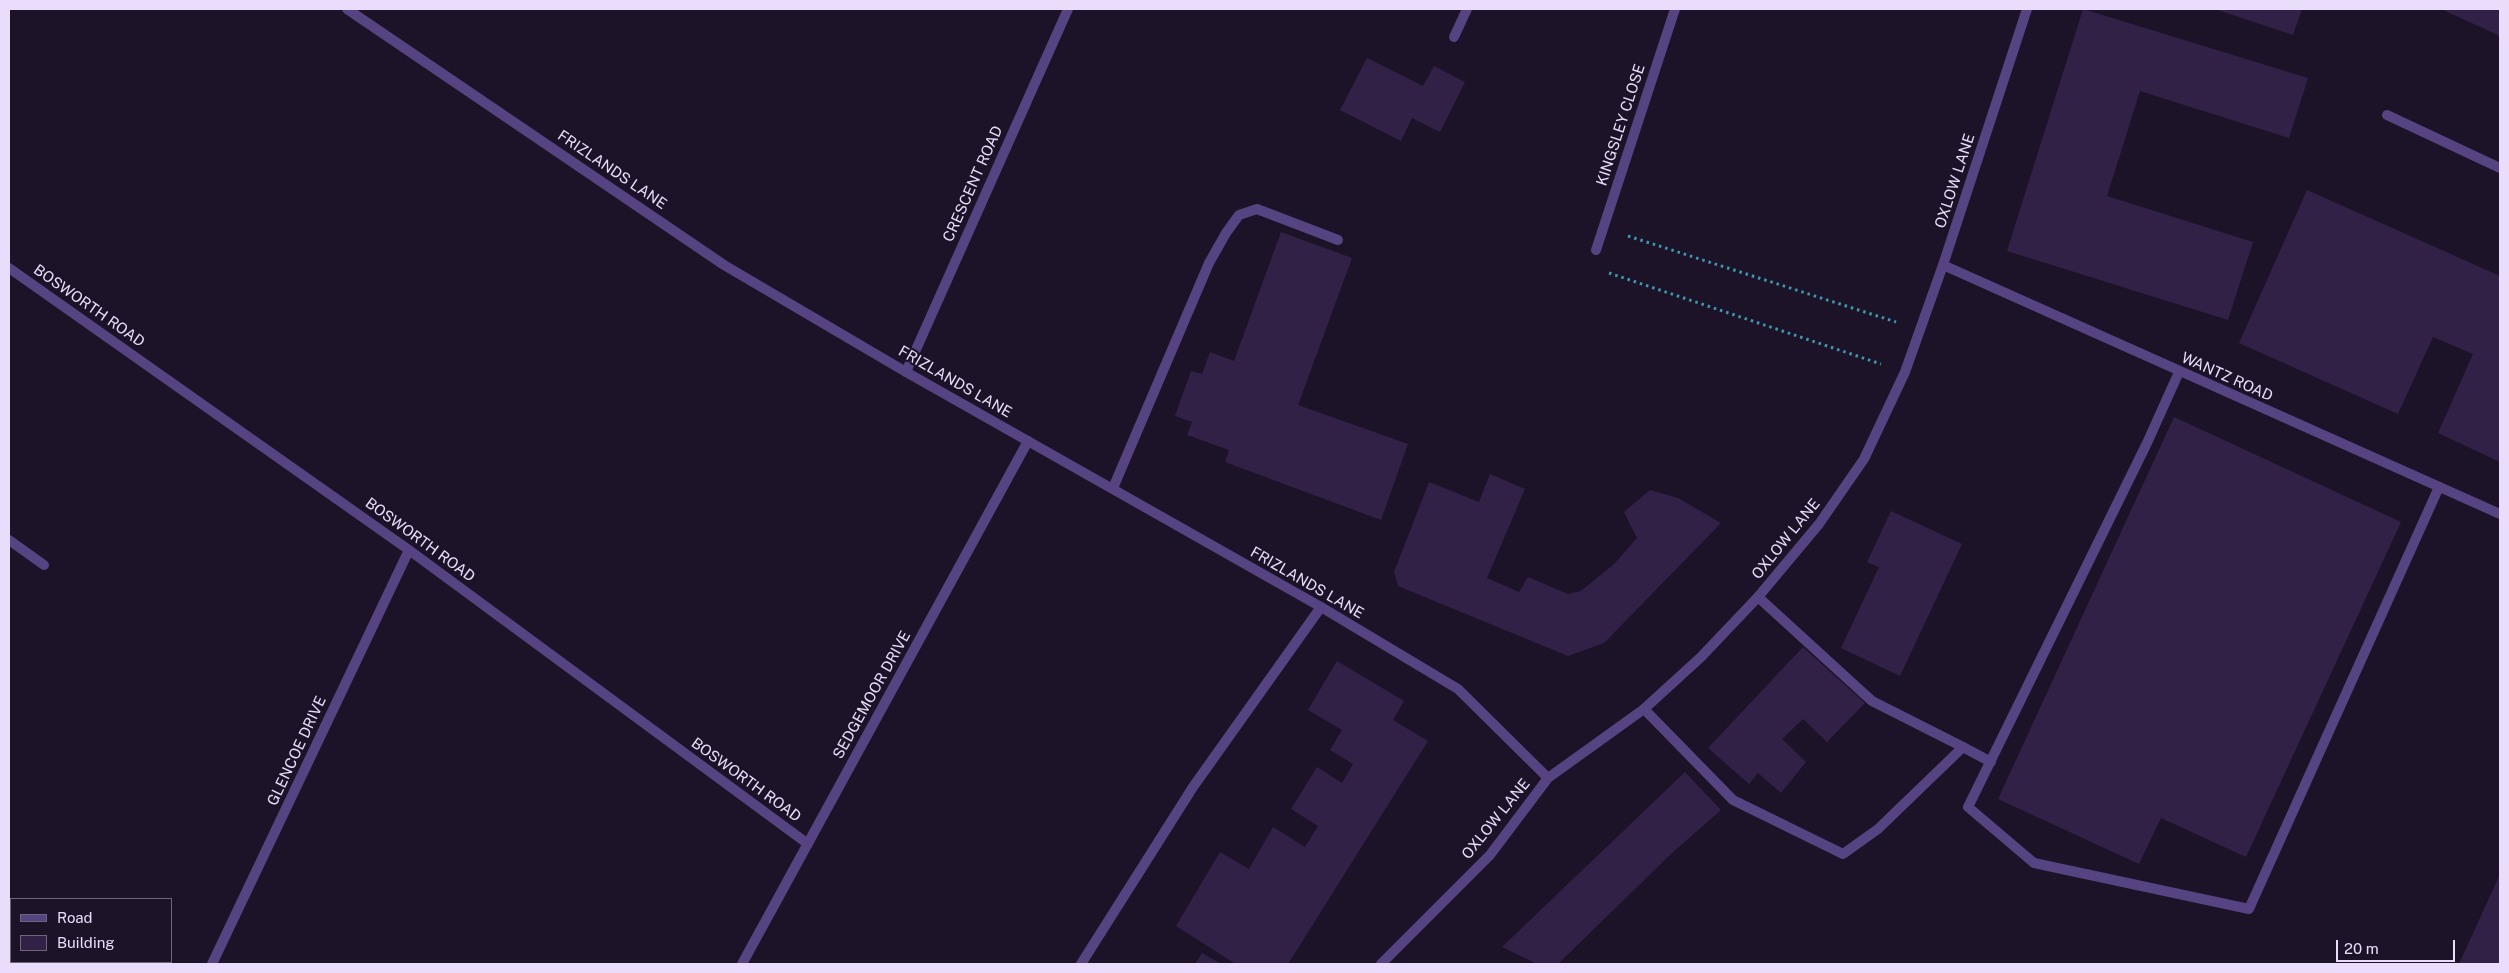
<!DOCTYPE html>
<html>
<head>
<meta charset="utf-8">
<style>
  body { margin:0 }
  #map { position:relative; width:2509px; height:973px; overflow:hidden; background:#1c1328; font-family:"Public Sans",sans-serif }
  canvas { display:block }
  .frame { position:absolute; inset:0; border:10px solid #e9ddfb; pointer-events:none }
  .legend { position:absolute; left:10px; top:898px; width:162px; height:65px; box-sizing:border-box; background:#1c1328; border:1px solid #6e647c; margin:0; padding:6px 9px; list-style:none; font-size:15px; color:#e9ddfb }
  .legend li { display:flex; align-items:center; gap:10px; height:25px }
  .legend b { width:25px; border:1px solid #6e647c }
  .scale { position:absolute; left:2336px; top:940px; width:119px; height:22px; box-sizing:border-box; border:2px solid #e9ddfb; border-top:0; padding-left:6px; font-size:15px; line-height:18px; white-space:nowrap; color:#e9ddfb; -webkit-text-stroke:4px #1c1328; paint-order:stroke }
</style>
</head>
<body>
<div id="map">
<canvas width="2509" height="973"></canvas>
<div class="frame"></div>
<ul class="legend">
<li><b style="height:6px;background:#564381"></b>Road</li>
<li><b style="height:14px;background:#322146"></b>Building</li>
</ul>
<div class="scale">20 m</div>
</div>
<script>
const g = document.querySelector('canvas').getContext('2d');
g.lineJoin = 'round';
function fillPath(path, color) { g.fillStyle = color; g.fill(path, 'evenodd'); }
const shape = rows => new Path2D(rows.map(r => 'M' + r).join(''));
function strokePath(path, color, width, dash) { g.strokeStyle = color; g.lineWidth = width; g.lineCap = dash ? 'butt' : 'round'; g.setLineDash(dash || []); g.stroke(path); }
function label(font, color, halo, rows, align = 'center') {
  g.font = font + ' "Public Sans",sans-serif'; g.lineWidth = 4.5; g.setLineDash([]); g.textBaseline = 'middle'; g.strokeStyle = halo; g.fillStyle = color; for (const [text, x, y, turn = 0] of rows) {
    g.save(); g.translate(x, y); g.rotate((+turn || 0) * Math.PI / 180); g.textAlign = isNaN(turn) ? turn : align; if (halo) g.strokeText(text, 0, 0); g.fillText(text, 0, 0); g.restore();
  }
}
const building = shape([
  [2083,9,2308,78,2289,138,2140,91,2107,196,2253,242,2228,320,2007,251],
  [2215,9,2302,9,2293,35],
  [2441,9,2500,9,2500,36],
  [1367,58,1423,86,1434,66,1465,82,1440,132,1412,118,1401,141,1340,110],
  [2307,190,2500,276,2500,462,2438,433,2473,354,2433,337,2398,414,2239,343],
  [1281,232,1352,258,1298,405,1408,444,1381,520,1225,462,1229,450,1187,435,1192,422,1175,416,1191,371,1202,374,1210,352,1234,361],
  [2174,417,2401,522,2246,857,2161,818,2139,864,1998,799],
  [1490,474,1525,489,1487,578,1519,592,1528,577,1568,594,1581,591,1614,564,1637,538,1624,512,1650,490,1678,498,1721,523,1604,643,1568,656,1398,586,1394,572,1429,482,1479,502],
  [1891,511,1962,544,1900,676,1841,648,1879,567,1867,562],
  [1803,647,1865,703,1827,742,1803,719,1782,739,1806,762,1781,793,1758,773,1749,784,1708,748],
  [1337,661,1404,701,1393,720,1428,741,1288,964,1232,964,1234,963,1176,926,1220,852,1249,869,1273,827,1305,847,1318,826,1291,809,1317,767,1342,783,1353,764,1330,750,1342,730,1308,710],
  [1685,772,1721,810,1672,853,1558,964,1537,964,1502,947],
  [2500,874,2500,964,2459,964],
  [1202,953,1221,964,1195,964]
]);
const path = shape([
  [1628,236,1896,322],
  [1609,273,1881,364]
]);
const service = shape([
  [2387,115,2500,168],
  [2179,372,2147,443,1968,807,2034,863,2249,909,2439,487],
  [1113,488,1209,263,1226,233,1239,215,1257,209,1338,240],
  [9,540,44,565],
  [1758,597,1872,701,1963,747],
  [1644,709,1733,800,1843,854,1878,829,1963,747,1991,762],
  [1081,964,1193,787,1321,607]
]);
const minor = shape([
  [1454,37,1467,9],
  [1596,250,1675,9],
  [1943,265,2500,514],
  [9,268,409,550,808,844],
  [906,372,1068,9],
  [212,964,409,550],
  [742,964,1028,441]
]);
const tertiary = shape([
  [347,9,724,265,906,372,1321,607,1458,689,1548,778],
  [1381,964,1490,855,1548,778,1644,709,1701,657,1758,597,1819,524,1864,459,1905,372,1943,265,2027,9]
]);
const streetNames = [
  ["KINGSLEY CLOSE",1621,125,-72],
  ["FRIZLANDS LANE",612,170,34],
  ["OXLOW LANE",1955,181,-72],
  ["CRESCENT ROAD",973,184,-66],
  ["BOSWORTH ROAD",89,306,35],
  ["WANTZ ROAD",2227,377,24],
  ["FRIZLANDS LANE",955,382,30],
  ["OXLOW LANE",1786,539,-51],
  ["BOSWORTH ROAD",420,540,36],
  ["FRIZLANDS LANE",1307,583,30],
  ["SEDGEMOOR DRIVE",872,695,-61],
  ["GLENCOE DRIVE",297,751,-65],
  ["BOSWORTH ROAD",746,780,36],
  ["OXLOW LANE",1496,819,-51]
];
fillPath(building, '#322146');
strokePath(path, '#3e98af', 3, [2.5, 4]);
strokePath(service, '#564381', 10);
strokePath(minor, '#564381', 10);
strokePath(tertiary, '#564381', 10);
label('15px', '#e9ddfb', '#1c1328', streetNames);
</script>
</body>
</html>
